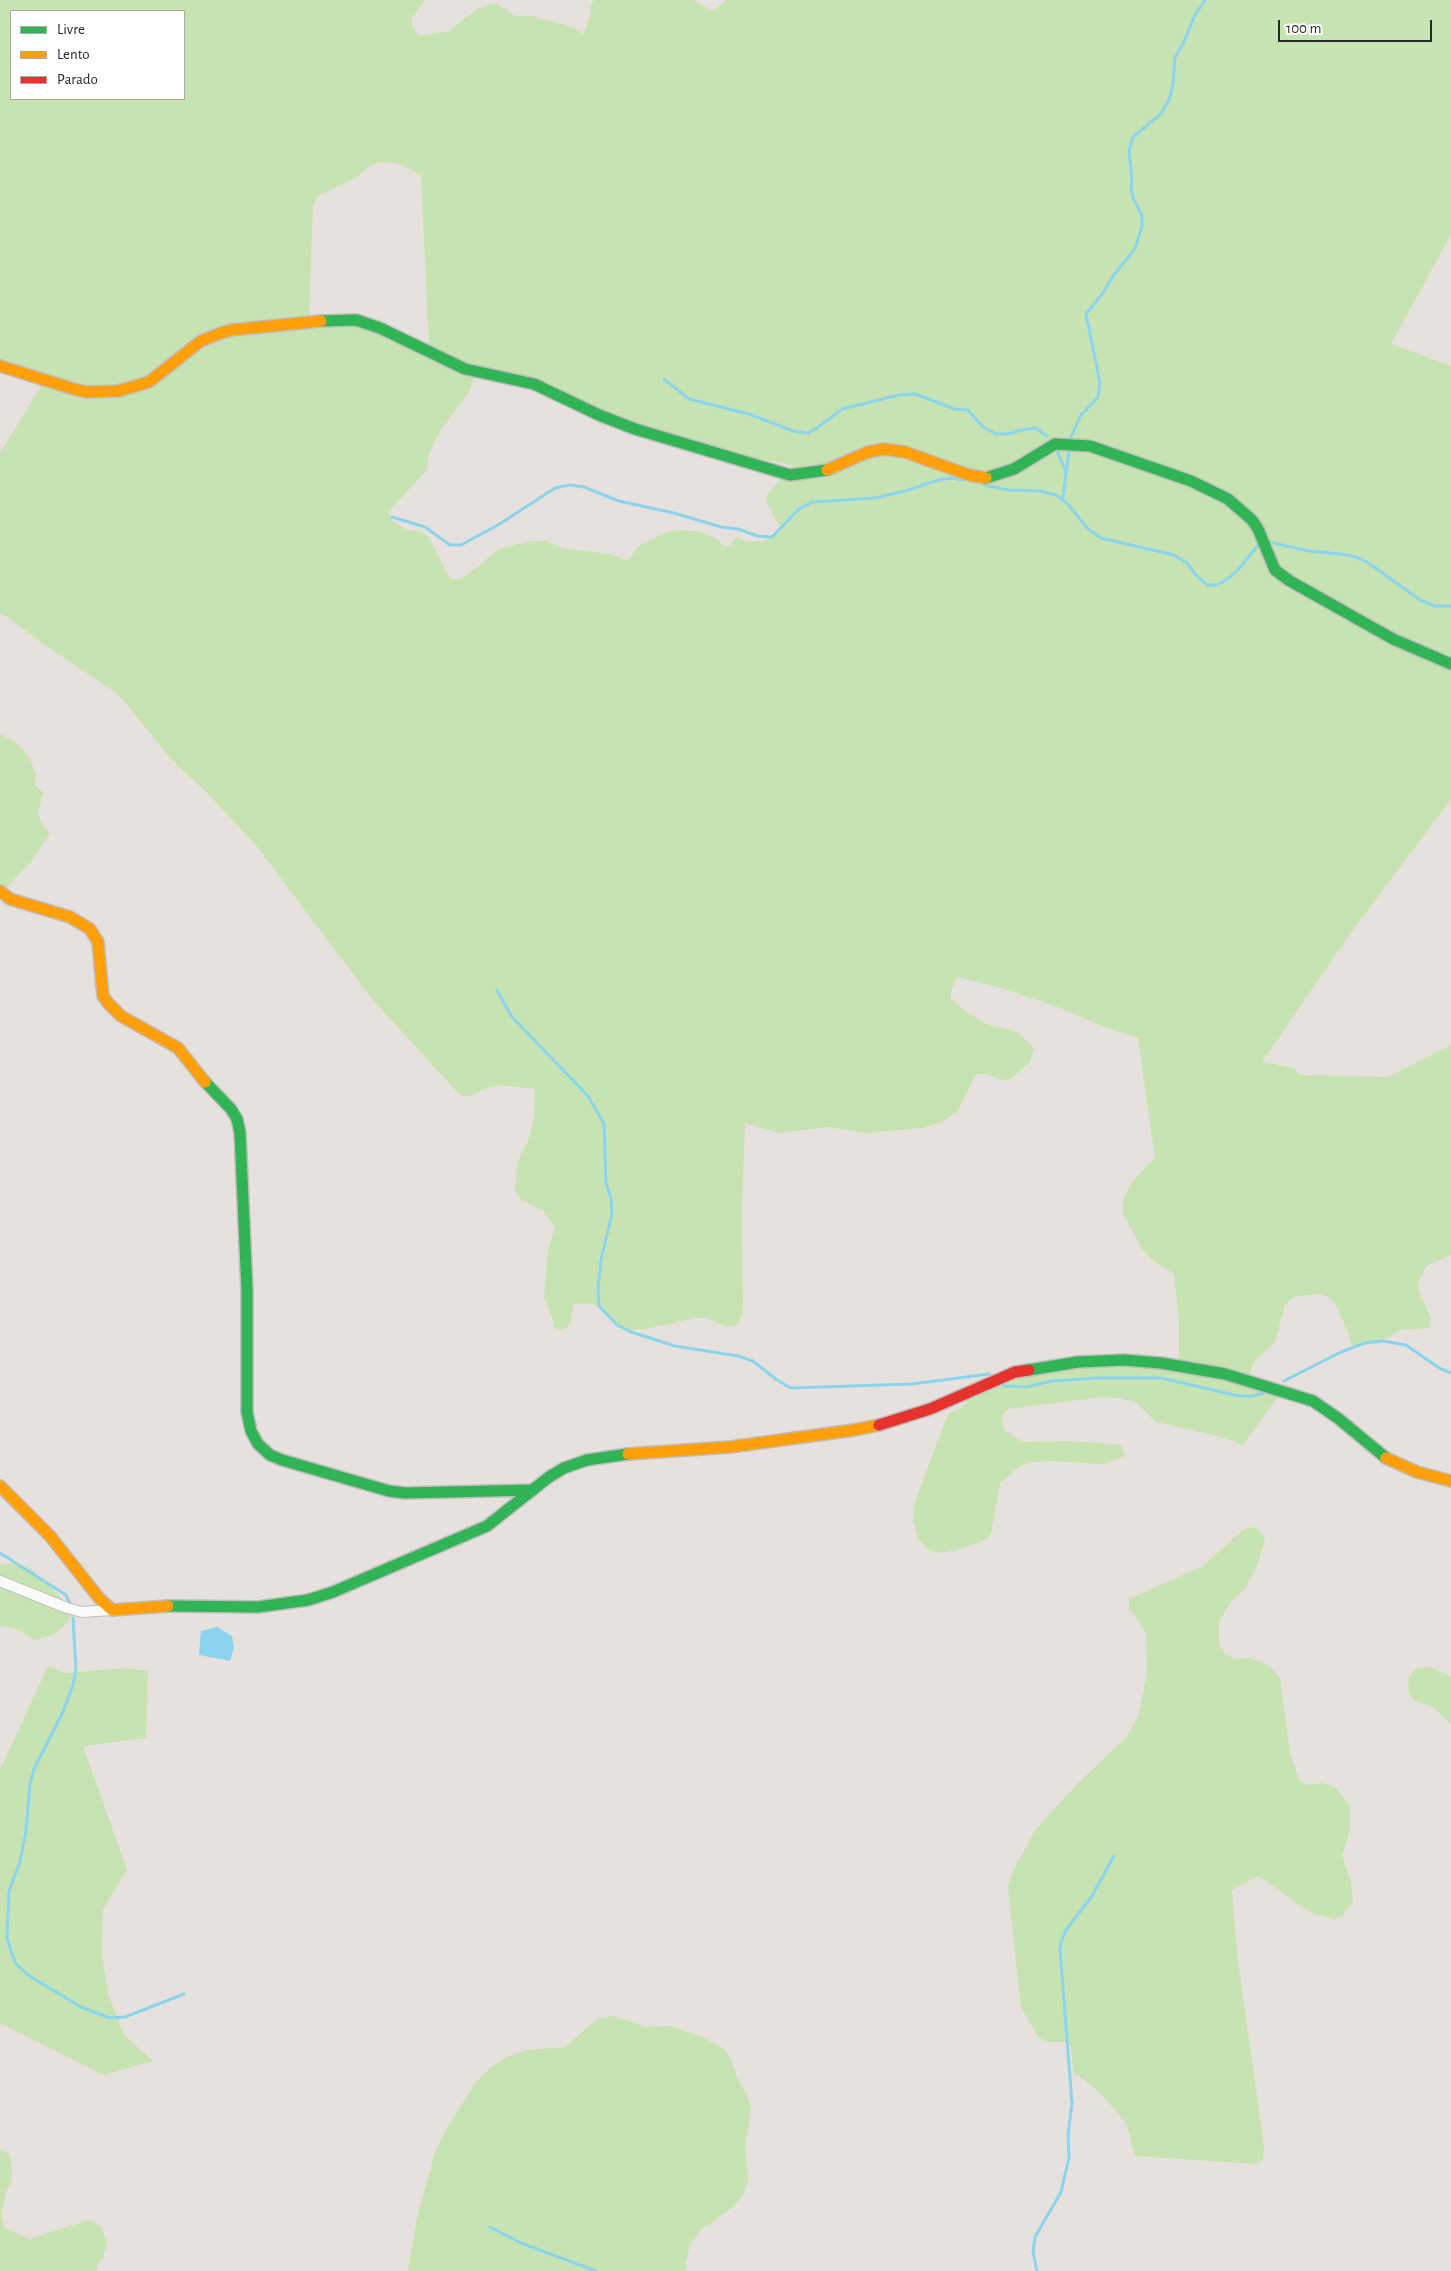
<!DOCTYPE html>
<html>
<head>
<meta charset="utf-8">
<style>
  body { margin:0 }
  #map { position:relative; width:1451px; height:2271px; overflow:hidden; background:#e6e1dc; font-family:"Alegreya Sans",sans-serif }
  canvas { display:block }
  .legend { position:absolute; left:10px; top:10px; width:175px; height:90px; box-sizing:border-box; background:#fff; border:1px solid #a9a9a9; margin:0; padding:6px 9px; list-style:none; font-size:15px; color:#272727 }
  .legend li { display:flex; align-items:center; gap:10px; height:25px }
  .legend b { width:25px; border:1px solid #a9a9a9 }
  .scale { position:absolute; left:1278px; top:20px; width:154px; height:22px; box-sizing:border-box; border:2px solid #272727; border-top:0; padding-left:6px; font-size:15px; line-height:18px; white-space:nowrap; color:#272727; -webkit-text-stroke:4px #fff; paint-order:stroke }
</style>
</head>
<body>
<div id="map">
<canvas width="1451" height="2271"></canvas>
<ul class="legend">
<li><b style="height:6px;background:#30b455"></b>Livre</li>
<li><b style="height:6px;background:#ff9f0a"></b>Lento</li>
<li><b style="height:6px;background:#e5322d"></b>Parado</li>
</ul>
<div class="scale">100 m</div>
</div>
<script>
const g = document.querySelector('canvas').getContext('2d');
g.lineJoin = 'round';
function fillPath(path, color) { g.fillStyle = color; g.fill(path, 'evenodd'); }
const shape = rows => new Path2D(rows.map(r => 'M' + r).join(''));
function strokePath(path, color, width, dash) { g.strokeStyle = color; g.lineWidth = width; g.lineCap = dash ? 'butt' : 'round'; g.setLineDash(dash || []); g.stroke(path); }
const green = shape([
  [0,0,425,0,411,19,413,28,419,36,449,31,477,9,490,4,497,4,515,16,532,16,571,27,584,34,590,16,591,4,594,0,693,0,713,11,727,0,1451,0,1451,234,1391,344,1451,366,1451,799,1352,931,1262,1062,1294,1068,1299,1075,1388,1077,1451,1045,1451,1255,1426,1266,1418,1283,1419,1293,1431,1318,1429,1328,1400,1330,1380,1342,1352,1347,1348,1332,1335,1303,1327,1296,1319,1294,1298,1296,1291,1299,1285,1305,1275,1342,1254,1361,1247,1382,1282,1391,1243,1445,1214,1435,1156,1422,1135,1402,1120,1398,1102,1397,1008,1409,1003,1414,1002,1424,1005,1431,1023,1442,1070,1441,1121,1445,1125,1456,1103,1464,1050,1461,1033,1462,1020,1466,1000,1484,991,1534,987,1539,957,1550,940,1553,929,1550,918,1539,913,1519,915,1502,948,1414,961,1408,971,1398,1051,1364,1179,1366,1179,1321,1174,1274,1151,1259,1142,1249,1123,1213,1124,1198,1131,1184,1146,1166,1155,1159,1138,1038,1104,1027,1060,1008,998,987,957,977,951,991,951,999,965,1011,986,1024,1014,1031,1024,1038,1034,1048,1030,1063,1010,1079,1002,1080,986,1074,976,1074,957,1112,941,1122,922,1128,864,1133,828,1127,779,1133,745,1123,742,1212,743,1306,742,1314,737,1326,728,1327,706,1318,693,1318,670,1324,630,1331,620,1327,599,1307,588,1303,573,1304,571,1320,567,1328,560,1330,552,1326,554,1322,544,1297,548,1251,555,1228,544,1211,522,1200,515,1191,518,1161,529,1139,534,1117,535,1089,501,1085,489,1087,467,1097,459,1094,372,999,255,844,210,796,172,760,118,694,36,639,5,615,0,614,0,453,43,383,0,369],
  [11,11,184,11,184,99,11,99],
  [380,162,397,163,421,175,429,345,380,326,309,321,313,205,318,196,357,177,371,165],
  [474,378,553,391,654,434,716,450,792,465,766,496,767,503,779,526,778,531,764,541,748,542,736,537,730,546,723,546,717,539,701,532,681,530,666,532,639,546,628,560,609,554,562,548,547,541,532,541,499,549,467,575,458,579,450,579,428,536,419,531,407,530,394,522,388,512,427,470,429,454,438,434,469,392],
  [0,733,16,743,29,757,36,774,35,785,43,792,38,814,43,827,50,834,31,861,0,895],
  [1251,1527,1258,1529,1265,1539,1257,1566,1251,1578,1244,1590,1231,1601,1219,1622,1219,1644,1225,1654,1235,1659,1250,1658,1270,1666,1280,1678,1290,1753,1299,1780,1308,1785,1322,1783,1336,1788,1350,1806,1350,1830,1342,1856,1351,1882,1353,1902,1342,1916,1335,1919,1311,1913,1258,1876,1232,1890,1237,1954,1264,2147,1263,2159,1256,2164,1135,2156,1127,2125,1122,2118,1102,2095,1080,2076,1074,2075,1071,2049,1069,2042,1048,2042,1039,2038,1021,2007,1008,1888,1012,1873,1036,1829,1080,1781,1126,1738,1138,1716,1147,1674,1146,1633,1129,1608,1129,1599,1203,1566,1243,1530],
  [12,1563,29,1567,51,1587,73,1611,68,1622,53,1635,34,1640,17,1629,0,1626,0,1565],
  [48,1666,65,1673,125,1668,148,1671,146,1738,83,1746,127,1870,103,1909,102,1954,108,1994,124,2035,153,2061,104,2075,0,2023,0,1770],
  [1427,1667,1436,1669,1451,1677,1451,1724,1433,1707,1415,1701,1409,1694,1408,1684,1410,1675,1417,1668],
  [614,2016,646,2027,671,2026,707,2039,723,2048,729,2055,739,2082,747,2094,751,2109,745,2145,748,2183,742,2196,733,2207,701,2230,690,2245,686,2263,687,2271,408,2271,417,2218,435,2152,448,2126,477,2081,490,2068,505,2058,527,2050,565,2047,598,2018],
  [0,2149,10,2155,12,2169,11,2182,6,2192,1,2214,4,2228,29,2239,86,2221,92,2221,101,2227,107,2243,103,2257,97,2265,97,2271,0,2271]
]);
const water = shape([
  [217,1627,232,1636,234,1648,230,1661,199,1655,201,1631]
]);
const stream = shape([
  [664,379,689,399,749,414,793,431,808,433,817,428,842,409,899,395,915,394,955,409,968,410,983,427,996,434,1008,434,1021,430,1036,428,1047,436],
  [1070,439,1081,415,1098,397,1100,383,1086,314,1105,290,1113,276,1135,249,1142,226,1142,215,1133,198,1131,187,1132,179,1129,151,1133,137,1161,114,1169,100,1173,85,1175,57,1183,44,1195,15,1205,0],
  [1056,448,1065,470],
  [984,485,1009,490,1041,491,1056,495,1068,504,1088,529,1101,538,1174,555,1187,563,1195,574,1207,585,1216,585,1226,580,1238,570,1259,544],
  [1063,499,1069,450],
  [392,517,425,527,450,545,461,545,498,525,555,488,570,485,584,487,619,501,674,513,721,527,738,529,758,536,772,537,799,509,812,502,875,498,905,491,935,481,950,478,963,480],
  [1269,542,1309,551,1341,554,1356,557,1370,564,1420,600,1435,606,1451,606],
  [497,990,512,1017,588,1096,604,1124,606,1183,611,1198,612,1214,601,1259,598,1290,599,1306,617,1325,631,1332,675,1346,738,1356,753,1361,777,1380,791,1388,912,1384,989,1374],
  [1284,1381,1341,1352,1365,1343,1383,1341,1406,1345,1439,1368,1451,1373],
  [1004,1386,1027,1387,1051,1381,1098,1378,1161,1378,1239,1396,1253,1396,1267,1392],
  [0,1553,66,1595,71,1606],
  [73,1618,76,1669,73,1685,62,1714,34,1769,30,1784,26,1831,20,1862,9,1891,7,1937,11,1952,16,1964,28,1975,81,2007,110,2018,125,2017,184,1994],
  [490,2227,521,2243,596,2271],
  [1037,2271,1033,2252,1035,2237,1061,2192,1069,2158,1068,2135,1072,2103,1060,1950,1061,1942,1066,1930,1092,1896,1114,1856]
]);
const street = shape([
  [0,1581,67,1608,82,1612,112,1610]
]);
const fast = shape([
  [321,321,356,320,380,328,465,369,534,384,599,415,635,429,790,475,827,470],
  [986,478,1014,469,1055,444,1090,446,1191,481,1228,499,1252,520,1258,529,1275,570,1290,581,1393,639,1451,664],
  [205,1082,231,1109,237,1119,240,1133,247,1290,247,1412,251,1431,258,1444,270,1455,282,1460,389,1491,405,1493,533,1490],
  [1029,1370,1078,1362,1124,1360,1161,1363,1225,1374,1313,1401,1339,1419,1386,1458],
  [168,1606,258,1607,308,1600,333,1592,487,1526,549,1477,564,1468,587,1460,628,1454]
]);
const slow = shape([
  [0,366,77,390,87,392,118,391,149,382,201,341,221,333,231,330,321,321],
  [827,470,868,452,884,449,905,452,969,475,986,478],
  [0,891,10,899,70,917,90,929,98,942,103,996,108,1003,121,1016,178,1048,205,1082],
  [628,1454,730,1447,854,1430,879,1425],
  [1386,1458,1417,1472,1451,1481],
  [0,1486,50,1536,99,1598,112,1610,168,1606]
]);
const jam = shape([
  [879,1425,930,1409,1015,1372,1029,1370]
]);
fillPath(green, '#c7e3b2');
fillPath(water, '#8ad4ed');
strokePath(stream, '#8ad4ed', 3);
strokePath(street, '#bfbdbe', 12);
strokePath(fast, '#bfbdbe', 14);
strokePath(slow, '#bfbdbe', 14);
strokePath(jam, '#bfbdbe', 14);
strokePath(street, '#fbfafa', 10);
strokePath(fast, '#30b455', 11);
strokePath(slow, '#ff9f0a', 11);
strokePath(jam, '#e5322d', 11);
</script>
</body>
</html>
